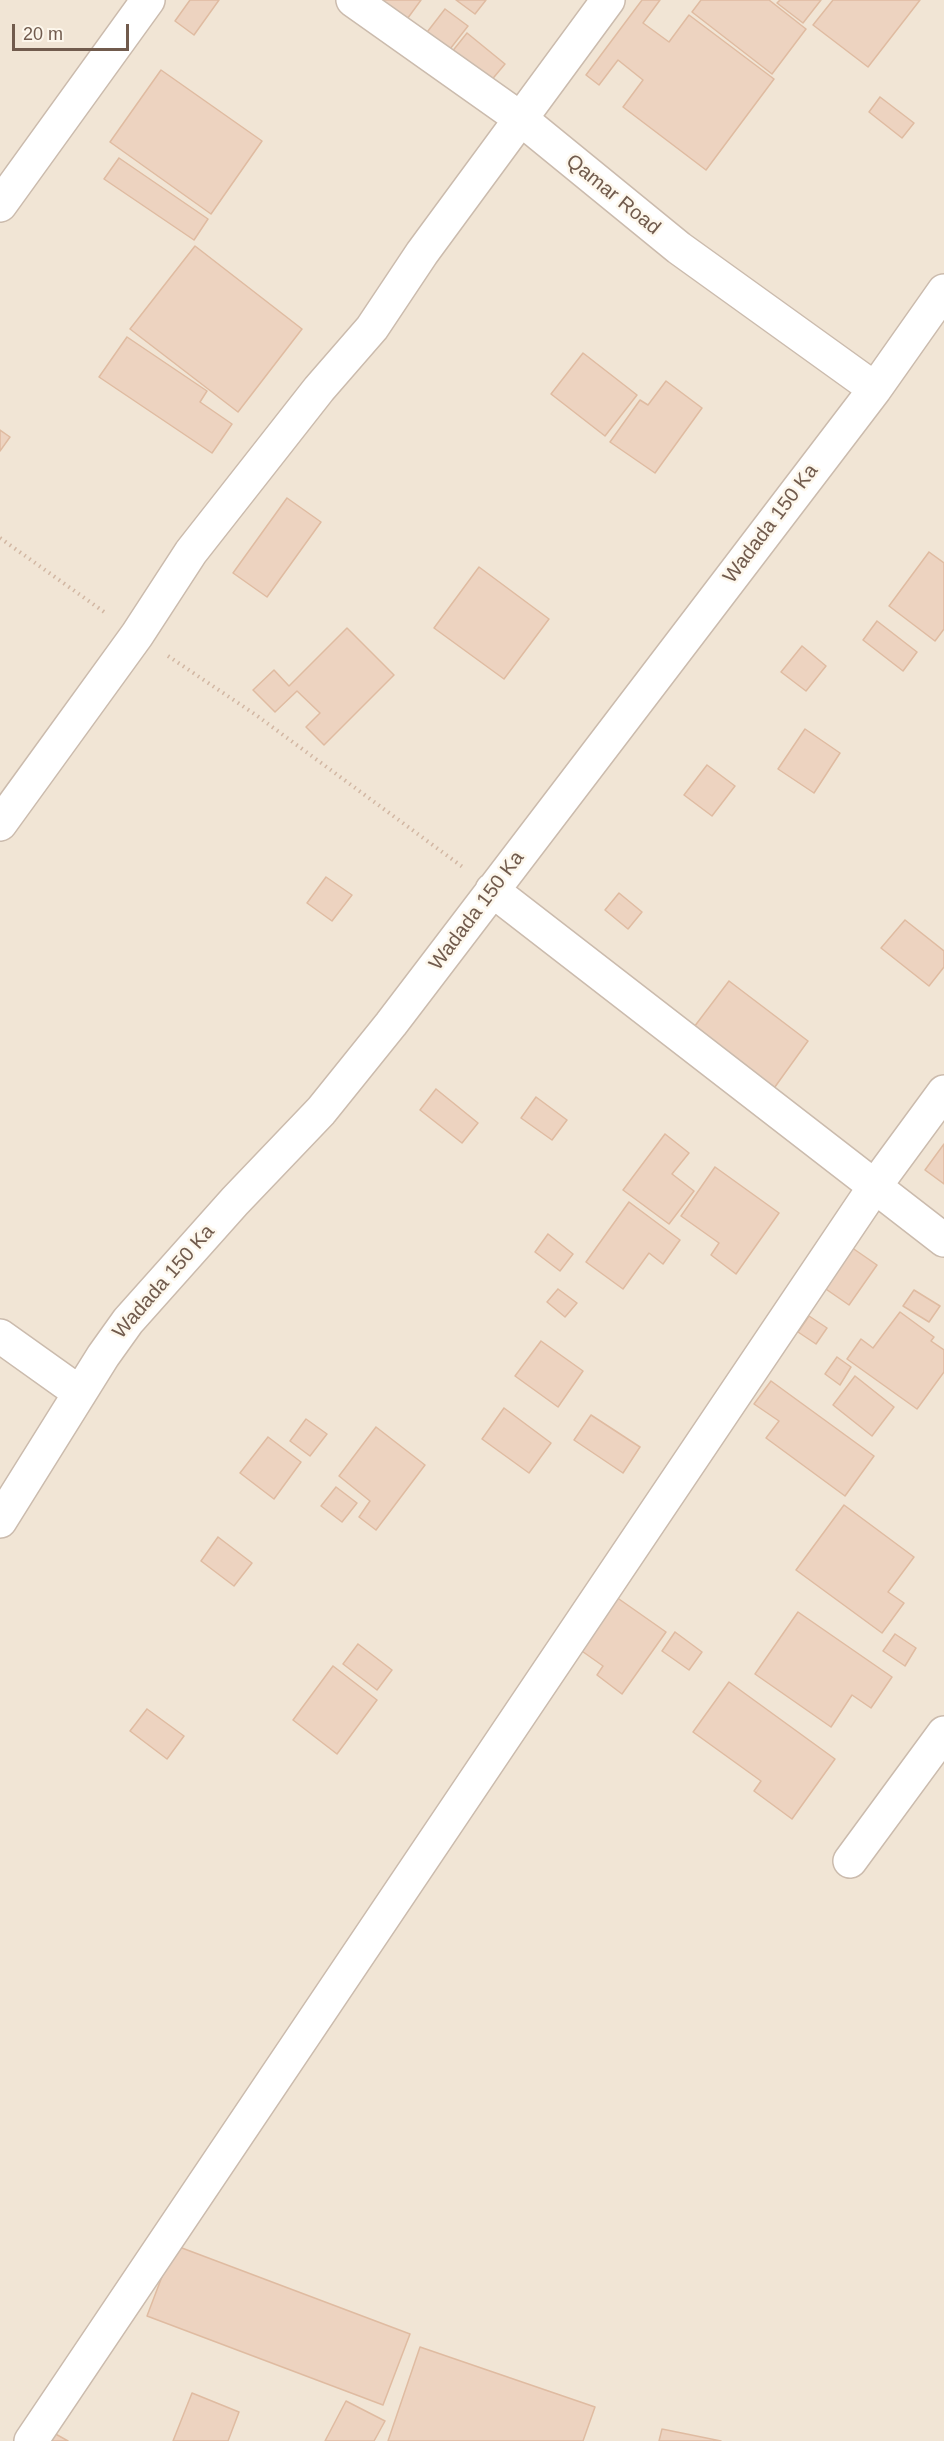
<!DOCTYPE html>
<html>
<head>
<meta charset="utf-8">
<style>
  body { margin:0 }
  #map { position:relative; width:944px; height:2441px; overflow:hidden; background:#faf3e6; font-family:Arial,sans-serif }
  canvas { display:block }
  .scale { position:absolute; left:12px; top:24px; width:117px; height:27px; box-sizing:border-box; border:3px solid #715b4d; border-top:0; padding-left:8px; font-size:18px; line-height:21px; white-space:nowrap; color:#715b4d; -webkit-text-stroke:4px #fdf7ec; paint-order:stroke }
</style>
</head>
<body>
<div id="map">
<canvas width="944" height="2441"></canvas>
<div class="scale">20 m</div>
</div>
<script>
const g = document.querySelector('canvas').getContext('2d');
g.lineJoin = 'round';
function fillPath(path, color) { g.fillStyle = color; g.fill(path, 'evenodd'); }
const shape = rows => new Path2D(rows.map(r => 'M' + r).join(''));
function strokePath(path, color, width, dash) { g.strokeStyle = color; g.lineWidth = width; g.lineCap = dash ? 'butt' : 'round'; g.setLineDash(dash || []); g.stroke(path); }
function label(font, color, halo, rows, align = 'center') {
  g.font = font + ' Arial,sans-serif'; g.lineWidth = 5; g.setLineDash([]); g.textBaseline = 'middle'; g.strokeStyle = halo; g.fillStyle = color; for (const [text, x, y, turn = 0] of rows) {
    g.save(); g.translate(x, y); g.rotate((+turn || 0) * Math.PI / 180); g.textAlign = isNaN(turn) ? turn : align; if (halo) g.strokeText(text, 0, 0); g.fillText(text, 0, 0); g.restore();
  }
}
const residential = shape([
  [0,0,944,0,944,2441,0,2441]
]);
const building = shape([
  [190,0,219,0,194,35,175,21,190,0],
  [366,0,421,0,402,26,366,0],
  [456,0,486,0,475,14,456,0],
  [642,0,660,0,643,23,669,42,689,15,774,79,706,170,623,107,643,80,618,60,599,85,586,75,642,0],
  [701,0,769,0,806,29,772,74,692,12,701,0],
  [780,0,821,0,803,23,777,3,780,0],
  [833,0,920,0,868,67,813,25,833,0],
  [445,9,468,26,443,58,421,40,445,9],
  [467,33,505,64,484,89,447,58,467,33],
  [161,70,262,141,211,214,110,142,161,70],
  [880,97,914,123,902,138,869,112,880,97],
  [119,158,208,219,194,240,104,179,119,158],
  [195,246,302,329,238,412,130,329,195,246],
  [127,337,207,391,200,402,232,424,212,453,99,377,127,337],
  [583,353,637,395,605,436,551,394,583,353],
  [666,381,702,408,655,473,610,442,640,400,648,405,666,381],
  [0,430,10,437,0,451,0,430],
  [287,498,321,522,267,597,233,573,287,498],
  [929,552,944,563,944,629,935,641,889,606,929,552],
  [479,567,549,619,504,679,434,628,479,567],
  [877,621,917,652,903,671,863,640,877,621],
  [347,628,394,675,324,745,306,727,320,713,297,691,275,712,253,690,274,670,289,686,347,628],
  [802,646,826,666,806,691,781,672,802,646],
  [805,729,840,753,814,793,778,769,805,729],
  [707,765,735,786,712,816,684,795,707,765],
  [326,877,352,895,332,921,307,903,326,877],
  [619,893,642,912,628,929,605,910,619,893],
  [905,920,944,951,944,967,929,986,881,948,905,920],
  [729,981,808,1041,772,1091,691,1031,729,981],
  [436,1089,478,1123,462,1143,420,1110,436,1089],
  [536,1097,567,1120,552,1140,521,1118,536,1097],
  [665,1134,689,1153,672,1174,694,1191,669,1224,623,1190,665,1134],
  [944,1144,944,1184,925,1170,944,1144],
  [715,1167,779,1213,736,1274,711,1255,719,1243,681,1216,715,1167],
  [629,1202,680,1240,663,1264,649,1253,623,1289,586,1262,629,1202],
  [548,1234,573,1254,560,1271,535,1252,548,1234],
  [848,1245,877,1265,849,1305,820,1285,848,1245],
  [558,1289,577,1303,565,1317,547,1302,558,1289],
  [914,1290,940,1306,929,1322,903,1306,914,1290],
  [900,1312,934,1337,931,1341,944,1350,944,1372,917,1409,847,1359,861,1339,873,1348,900,1312],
  [809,1316,827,1328,816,1344,798,1332,809,1316],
  [541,1341,583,1371,558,1407,515,1376,541,1341],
  [837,1357,851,1367,840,1385,825,1374,837,1357],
  [855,1376,894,1407,872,1436,833,1405,855,1376],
  [771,1381,874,1456,845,1496,766,1438,779,1421,754,1404,771,1381],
  [504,1408,551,1443,529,1473,482,1439,504,1408],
  [591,1415,640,1447,623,1473,574,1440,591,1415],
  [306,1419,327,1434,310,1456,290,1441,306,1419],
  [376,1427,425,1465,376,1530,359,1517,370,1501,339,1476,376,1427],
  [268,1437,301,1462,274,1499,240,1473,268,1437],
  [336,1487,357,1503,342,1522,321,1506,336,1487],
  [844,1505,914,1557,888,1592,904,1603,882,1633,796,1570,844,1505],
  [218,1537,252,1563,234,1586,201,1561,218,1537],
  [609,1592,666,1632,622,1694,597,1675,603,1666,572,1644,609,1592],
  [798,1612,892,1677,871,1708,852,1695,831,1727,755,1674,798,1612],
  [675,1632,702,1652,689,1670,662,1651,675,1632],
  [895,1634,916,1648,905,1666,883,1651,895,1634],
  [358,1644,392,1670,377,1690,343,1664,358,1644],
  [333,1666,377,1700,337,1754,293,1720,333,1666],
  [729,1682,835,1759,792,1819,754,1791,761,1781,693,1732,729,1682],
  [147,1709,184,1736,167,1759,130,1731,147,1709],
  [174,2245,410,2334,383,2405,147,2316,174,2245],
  [420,2347,595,2407,583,2441,388,2441,420,2347],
  [192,2393,239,2412,228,2441,173,2441,192,2393],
  [346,2401,385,2421,374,2441,325,2441,346,2401],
  [662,2429,721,2441,659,2441,662,2429],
  [52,2432,68,2441,46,2441,52,2432]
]);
const path = shape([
  [0,538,107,614],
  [168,656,256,715,464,868]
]);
const minor = shape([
  [353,0,521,119,679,248,875,389],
  [0,205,148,0],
  [0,824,137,635,191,552,319,389,372,328,422,253,608,0],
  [492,890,944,1240],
  [0,1336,80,1393],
  [0,1521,103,1356,128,1321,235,1201,321,1111,391,1024,875,389,944,291],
  [850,1861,944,1733],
  [31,2441,875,1186,944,1092]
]);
const streetNames = [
  ["Qamar Road",613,195,39],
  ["Wadada 150 Ka",771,524,-53],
  ["Wadada 150 Ka",477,911,-53],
  ["Wadada 150 Ka",164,1282,-49]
];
fillPath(residential, '#f1e5d5');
fillPath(building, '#edd3c0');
strokePath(building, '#dfbba1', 1.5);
strokePath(minor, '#cbbbad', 36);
strokePath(path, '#d2b7a3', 4, [1.5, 4.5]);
strokePath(minor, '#fff', 33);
label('20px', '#715b4d', '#fdf7ec', streetNames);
</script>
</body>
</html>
